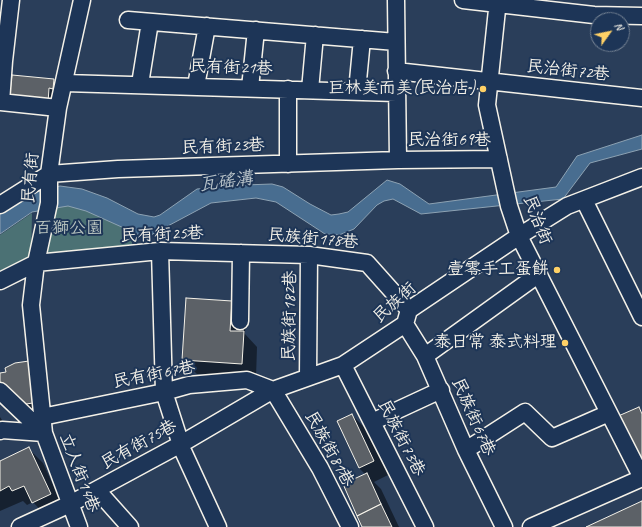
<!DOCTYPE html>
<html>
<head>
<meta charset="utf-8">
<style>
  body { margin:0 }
  #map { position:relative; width:642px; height:527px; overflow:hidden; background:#2a3e5a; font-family:Caveat,sans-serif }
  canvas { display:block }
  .north { position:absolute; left:590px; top:12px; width:40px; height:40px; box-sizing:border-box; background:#1d3557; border:1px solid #738091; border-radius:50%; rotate:57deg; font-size:11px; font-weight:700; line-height:16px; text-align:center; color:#f4f1e8 }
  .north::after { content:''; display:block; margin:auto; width:14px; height:18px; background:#ffd166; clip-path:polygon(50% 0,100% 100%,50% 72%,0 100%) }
</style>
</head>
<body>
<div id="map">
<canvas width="642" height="527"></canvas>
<div class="north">N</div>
</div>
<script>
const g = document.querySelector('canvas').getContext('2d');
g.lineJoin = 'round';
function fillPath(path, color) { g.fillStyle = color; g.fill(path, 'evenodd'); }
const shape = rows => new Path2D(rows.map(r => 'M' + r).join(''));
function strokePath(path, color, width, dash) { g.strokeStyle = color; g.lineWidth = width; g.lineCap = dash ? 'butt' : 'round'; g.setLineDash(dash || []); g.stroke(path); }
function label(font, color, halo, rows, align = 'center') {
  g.font = font + ' Caveat,"LXGW WenKai TC",sans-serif'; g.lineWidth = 4; g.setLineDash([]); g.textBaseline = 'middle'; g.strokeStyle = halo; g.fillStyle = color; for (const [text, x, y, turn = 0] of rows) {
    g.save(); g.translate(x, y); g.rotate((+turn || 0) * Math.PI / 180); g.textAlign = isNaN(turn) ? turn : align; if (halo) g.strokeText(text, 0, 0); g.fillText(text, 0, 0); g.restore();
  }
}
const green = shape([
  [47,200,99,207,132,223,132,248,38,258],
  [32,213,31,261,0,276,0,235]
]);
const water = shape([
  [642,135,642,149,590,163,563,199,421,214,393,199,384,201,377,205,354,229,339,235,325,234,276,202,256,198,211,203,149,236,144,237,86,211,68,206,32,212,0,234,0,214,35,192,60,186,82,189,107,198,138,214,154,217,160,215,197,189,244,185,272,184,283,187,310,204,331,215,339,214,348,212,387,180,400,184,429,204,556,187,577,156,642,135]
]);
const shadow = shape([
  [53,80,68,95,62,117,25,113,10,99],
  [231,302,246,317,245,334,257,347,256,378,197,374,183,360],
  [7,373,47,417,28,420,0,374],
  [352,415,367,430,388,475,374,482,381,489,399,527,363,527,366,475,359,468],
  [0,417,4,423,0,425],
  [29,449,43,463,64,509,47,517,33,502,27,505,23,501,0,511,0,462]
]);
const building = shape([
  [12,75,54,79,53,89,49,88,48,103,9,99,12,75],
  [186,298,232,301,230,331,244,331,242,364,182,360,186,298],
  [29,361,33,403,12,406,0,395,0,373,6,372,5,368,15,363,29,361],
  [639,407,642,414,642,458,636,461,616,417,639,407],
  [352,414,374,461,359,468,337,421,352,414],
  [29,447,51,494,32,503,24,486,12,491,9,486,0,491,0,461,29,447],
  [367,473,381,504,357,516,343,484,367,473],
  [642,501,642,527,586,527,642,501],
  [381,504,392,527,362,527,357,516,381,504]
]);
const minor = shape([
  [396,0,398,160],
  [463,0,594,15,642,16],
  [498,0,487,105,509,206,519,236,642,478],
  [128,20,396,42],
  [0,61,4,61,11,0],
  [396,71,642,98],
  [65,83,396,93],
  [140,84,150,22],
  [196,86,207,26],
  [250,88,256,30],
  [310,90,315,35],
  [357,91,362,39],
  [0,102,58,108],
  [1,102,4,61],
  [288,164,288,89],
  [584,200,642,317],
  [0,205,49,174,118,169,398,160,499,159],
  [160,251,164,392,183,451,218,527],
  [0,281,36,263,160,251,309,255,367,263,409,310],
  [240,321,241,253],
  [405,324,425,356,466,450,504,527],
  [425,356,539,274],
  [343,365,425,527],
  [308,377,309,255],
  [273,390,320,468,350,527],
  [0,391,44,433],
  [42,417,164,392,189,385,247,380,273,390],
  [372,422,441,390],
  [0,431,2,430,44,433],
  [466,450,525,412,552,438,609,413],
  [97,490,130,527],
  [20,527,70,504,181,444,273,390,343,365,405,324,409,310,519,236,567,206,642,177],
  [79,527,44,433,31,305,36,263,49,203,49,174,58,108,82,0],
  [531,527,642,478]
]);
const markers = [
  [483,89,4,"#ffd166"],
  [557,270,4,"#ffd166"],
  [565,343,4,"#ffd166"]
];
const streetNames = [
  ["民有街21巷",231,68,2],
  ["民治街72巷",568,71,6],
  ["民治街69巷",449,141],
  ["民有街23巷",223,147,-2],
  ["民有街",31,178,-85],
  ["民治街",537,220,69],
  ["民有街25巷",162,235,-2],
  ["民族街178巷",313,239,5],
  ["民族街",395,303,-42],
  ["民族街182巷",290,316,-89],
  ["民有街67巷",154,375,-11],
  ["民族街67巷",473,417,66],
  ["民族街73巷",401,438,63],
  ["民有街75巷",139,445,-29],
  ["民族街81巷",329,449,61],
  ["立人街14巷",79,473,69]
];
const poiNames = [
  ["巨林美而美(民治店)",475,89],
  ["壹零手工蛋餅",549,270],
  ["泰日常 泰式料理",557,343]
];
const parkNames = [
  ["百獅公園",69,229]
];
const waterNames = [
  ["瓦磘溝",226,182,-8]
];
fillPath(green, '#4b7174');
fillPath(water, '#486d90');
strokePath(water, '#8da2b3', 1);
fillPath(shadow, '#0007');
fillPath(building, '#5c6167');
strokePath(building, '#f4f1e8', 1);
strokePath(minor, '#f4f1e8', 19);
strokePath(minor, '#1d3557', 16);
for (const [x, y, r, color] of markers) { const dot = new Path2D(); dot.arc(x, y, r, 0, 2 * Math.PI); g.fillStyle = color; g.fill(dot); strokePath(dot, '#1d3557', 1.5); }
label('17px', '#f4f1e8', '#1d3557', streetNames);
label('17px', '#f4f1e8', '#1d3557', poiNames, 'right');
label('17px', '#b9c4bf', '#1d3557', parkNames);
label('italic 18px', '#b8c3c9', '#1d3557', waterNames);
</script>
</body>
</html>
